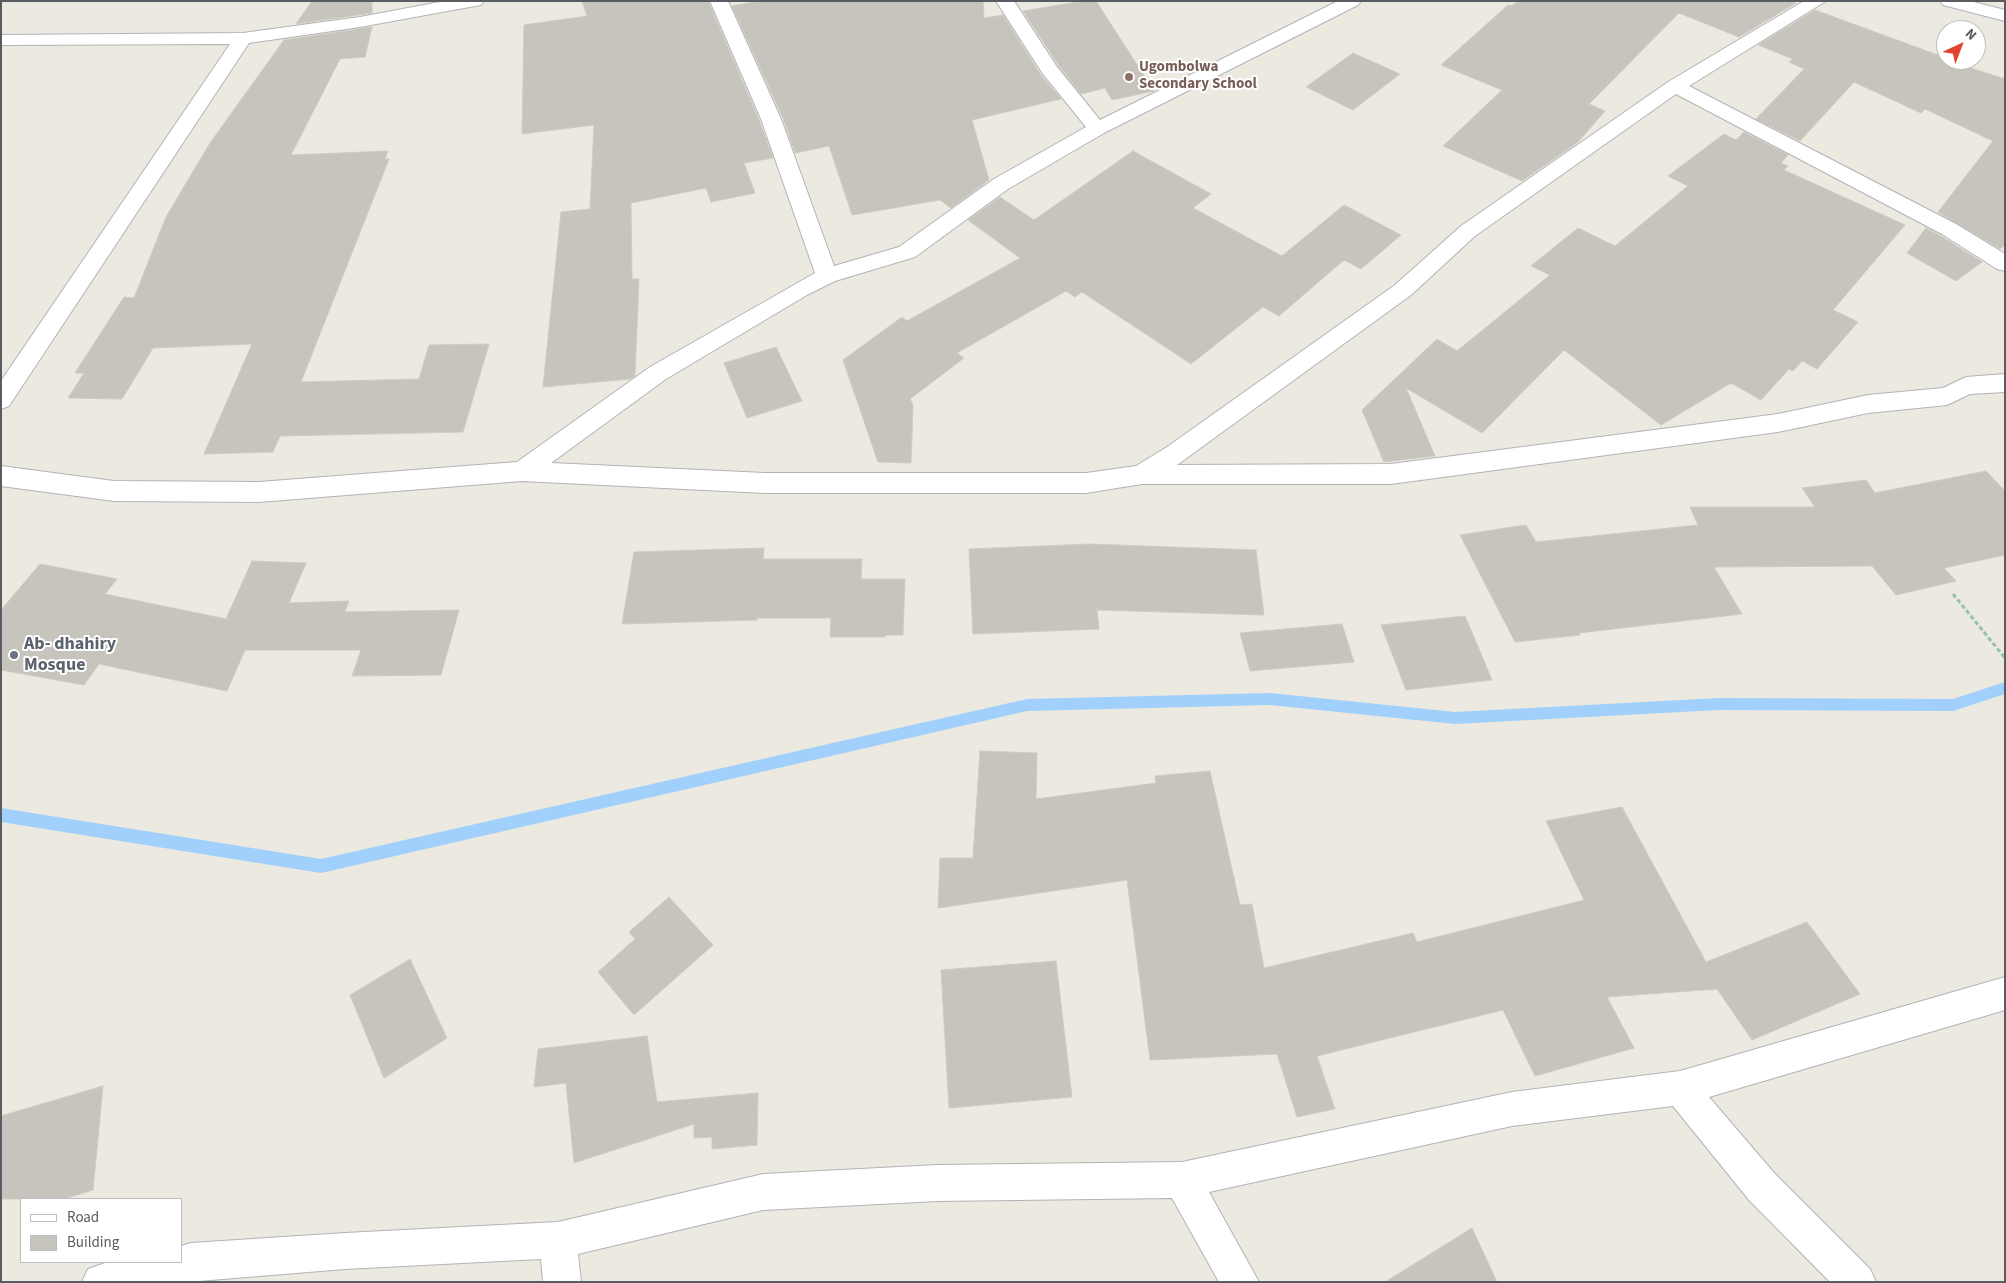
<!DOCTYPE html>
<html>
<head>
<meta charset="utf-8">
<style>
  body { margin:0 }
  #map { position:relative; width:2006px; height:1283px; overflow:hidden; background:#ebe9e0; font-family:"Source Sans 3",sans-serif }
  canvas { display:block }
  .frame { position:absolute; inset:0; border:2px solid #595c60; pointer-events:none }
  .legend { position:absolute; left:20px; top:1198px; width:162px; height:65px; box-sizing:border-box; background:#fff; border:1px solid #bdbebf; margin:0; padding:6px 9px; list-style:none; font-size:15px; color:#595c60 }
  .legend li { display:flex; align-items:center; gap:10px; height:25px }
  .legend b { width:25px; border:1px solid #bdbebf }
  .north { position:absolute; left:1936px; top:20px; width:50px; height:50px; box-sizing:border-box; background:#fff; border:1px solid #bdbebf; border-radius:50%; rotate:43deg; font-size:14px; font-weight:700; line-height:20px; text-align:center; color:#595c60 }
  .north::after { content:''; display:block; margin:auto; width:18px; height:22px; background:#e14530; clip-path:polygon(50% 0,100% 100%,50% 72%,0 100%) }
</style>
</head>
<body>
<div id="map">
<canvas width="2006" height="1283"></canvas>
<div class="frame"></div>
<ul class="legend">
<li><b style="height:6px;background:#fff"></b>Road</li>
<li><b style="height:14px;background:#c6c4bd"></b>Building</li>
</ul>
<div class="north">N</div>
</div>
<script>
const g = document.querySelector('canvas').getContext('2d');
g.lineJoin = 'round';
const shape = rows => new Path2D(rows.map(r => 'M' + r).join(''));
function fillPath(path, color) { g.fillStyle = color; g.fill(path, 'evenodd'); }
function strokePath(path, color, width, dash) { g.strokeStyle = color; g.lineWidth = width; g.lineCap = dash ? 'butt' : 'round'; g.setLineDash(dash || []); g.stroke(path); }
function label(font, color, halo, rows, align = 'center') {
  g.font = font + ' "Source Sans 3",sans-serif'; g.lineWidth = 4; g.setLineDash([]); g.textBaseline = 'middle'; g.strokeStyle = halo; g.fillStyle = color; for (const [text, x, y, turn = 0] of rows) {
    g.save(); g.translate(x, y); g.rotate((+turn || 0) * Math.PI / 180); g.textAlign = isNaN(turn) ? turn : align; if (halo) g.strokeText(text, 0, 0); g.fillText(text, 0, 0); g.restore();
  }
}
const stream = shape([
  [2005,682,2005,694,1953,711,1719,710,1455,724,1270,705,1027,711,321,873,1,822,1,808,321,859,1027,699,1270,693,1455,712,1719,698,1953,699,2005,682]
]);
const building = shape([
  [312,1,372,1,372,13,296,24,312,1],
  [582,1,708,1,759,120,773,158,744,163,755,193,711,202,706,188,631,203,632,279,639,279,635,376,630,379,543,387,561,212,590,209,594,125,522,134,524,25,587,16,582,1],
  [759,1,983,1,984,18,1003,15,1041,75,1061,99,972,120,989,180,951,208,940,200,852,215,829,146,795,153,783,118,732,6,759,1],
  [1084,1,1096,1,1154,91,1112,100,1105,88,1081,94,1059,66,1023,11,1084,1],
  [1519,1,1790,1,1796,3,1739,37,1679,13,1589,104,1605,111,1578,142,1522,181,1443,146,1502,90,1441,65,1508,5,1511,6,1519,1],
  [1815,10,1946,58,1946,60,2005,79,2005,245,2000,249,1938,212,1993,141,1925,109,1921,113,1854,82,1800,141,1756,119,1804,69,1789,62,1793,59,1758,45,1815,10],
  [372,27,365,57,340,59,291,155,388,151,385,159,389,159,301,382,419,379,429,345,489,344,463,432,280,436,273,452,204,454,252,344,153,348,122,399,68,398,84,373,75,373,124,297,134,298,166,217,210,143,284,40,372,27],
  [1353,53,1400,74,1353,110,1306,87,1353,53],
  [1744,132,1788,155,1781,163,1788,166,1784,170,1905,225,1833,310,1858,322,1817,369,1802,361,1793,371,1789,369,1761,400,1731,383,1661,425,1564,350,1482,433,1406,388,1435,456,1384,462,1362,410,1437,339,1457,351,1550,275,1531,266,1578,228,1615,246,1688,186,1668,176,1724,134,1736,140,1744,132],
  [1133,151,1211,194,1193,208,1282,256,1344,205,1401,235,1361,269,1344,260,1279,316,1263,307,1191,364,1082,292,1075,297,1066,291,957,353,964,358,910,399,913,405,911,463,878,462,843,360,902,317,907,321,1020,258,968,220,1000,197,1034,220,1133,151],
  [1926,228,1941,236,1982,262,1956,281,1907,253,1926,228],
  [776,347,802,401,747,418,724,363,776,347],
  [1986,471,2005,491,2005,555,1944,568,1956,581,1896,595,1872,566,1714,567,1742,614,1579,633,1580,635,1515,642,1460,535,1526,525,1536,542,1698,525,1690,507,1815,507,1802,488,1866,480,1875,493,1986,471],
  [1090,544,1256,550,1264,615,1097,610,1099,629,973,634,969,549,1090,544],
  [764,548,763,559,862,559,861,579,905,579,903,635,885,635,885,637,830,637,831,618,757,618,757,620,622,624,634,552,764,548],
  [252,561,306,563,289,603,349,601,345,612,459,610,441,675,352,676,361,650,245,650,227,691,99,664,84,685,1,670,1,610,40,564,117,579,105,594,226,619,252,561],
  [1465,616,1492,680,1406,690,1381,625,1465,616],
  [1342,624,1354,662,1250,671,1240,633,1342,624],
  [980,751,1037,753,1036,799,1156,783,1155,776,1210,771,1240,905,1252,904,1264,968,1413,933,1417,942,1584,900,1546,821,1622,807,1706,962,1807,922,1860,994,1752,1040,1717,989,1607,997,1634,1048,1535,1076,1503,1010,1317,1056,1335,1109,1297,1117,1277,1054,1150,1060,1127,880,938,908,940,858,973,858,980,751],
  [669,897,713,945,634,1015,598,972,635,939,629,932,669,897],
  [410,959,447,1038,384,1078,350,995,410,959],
  [1056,961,1072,1097,949,1108,941,970,1056,961],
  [647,1036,657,1102,758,1093,757,1145,712,1149,712,1137,694,1138,694,1124,574,1163,566,1083,534,1087,538,1049,647,1036],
  [103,1086,93,1190,64,1199,1,1199,1,1116,103,1086],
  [1472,1228,1497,1282,1385,1282,1472,1228]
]);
const path = shape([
  [1953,594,2005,658]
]);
const street = shape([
  [445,1,484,1,481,5,475,6,360,27,249,43,9,406,1,409,1,381,230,44,1,45,1,35,243,33,360,17,445,1],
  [710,1,728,1,781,119,834,266,899,247,994,179,1086,127,1043,74,996,1,1014,1,1057,67,1100,120,1338,1,1361,1,1358,5,1104,133,1008,189,915,257,835,281,807,295,666,379,551,463,765,473,1086,473,1136,466,1167,447,1395,285,1461,226,1668,82,1804,1,1826,1,1689,86,1956,224,2005,254,2005,271,1997,269,1942,234,1676,94,1475,236,1411,295,1177,465,1391,464,1778,414,1868,395,1943,388,1966,377,2005,374,2005,392,1970,394,1947,405,1868,413,1778,432,1391,484,1142,484,1086,493,765,493,522,481,259,502,114,501,1,486,1,466,114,481,259,482,517,462,650,367,815,273,761,119,710,1],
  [1940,1,1970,1,2005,10,2005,21,1943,5,1940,1],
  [2005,977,2005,1010,1709,1097,1775,1174,1870,1269,1876,1282,1830,1282,1749,1200,1673,1106,1512,1126,1209,1192,1259,1282,1219,1282,1172,1198,938,1201,763,1210,578,1254,581,1282,543,1282,541,1259,345,1269,186,1282,82,1282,88,1269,108,1262,181,1262,181,1246,191,1243,345,1233,558,1222,763,1174,938,1165,1182,1162,1512,1092,1680,1071,2005,977]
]);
const markers = [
  [1129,77,5,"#8d6e63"],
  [14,655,5,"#6b7280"]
];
const farEducationnames = [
  ["Ugombolwa",1139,68],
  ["Secondary School",1139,85]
];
const worshipNames = [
  ["Ab- dhahiry",24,645],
  ["Mosque",24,666]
];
fillPath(stream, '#a0d0fb');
fillPath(building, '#c6c4bd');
strokePath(building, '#cfcbbf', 1);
strokePath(street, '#b1b3b7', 2);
strokePath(path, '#96c3a5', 3, [4.5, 2.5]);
fillPath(street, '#fff');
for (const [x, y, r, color] of markers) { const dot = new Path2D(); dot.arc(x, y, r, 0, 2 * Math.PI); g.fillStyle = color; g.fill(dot); strokePath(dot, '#fff', 2); }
label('bold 15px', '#785e54', '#fff', farEducationnames, 'left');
label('bold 18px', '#5b616d', '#fff', worshipNames, 'left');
</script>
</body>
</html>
